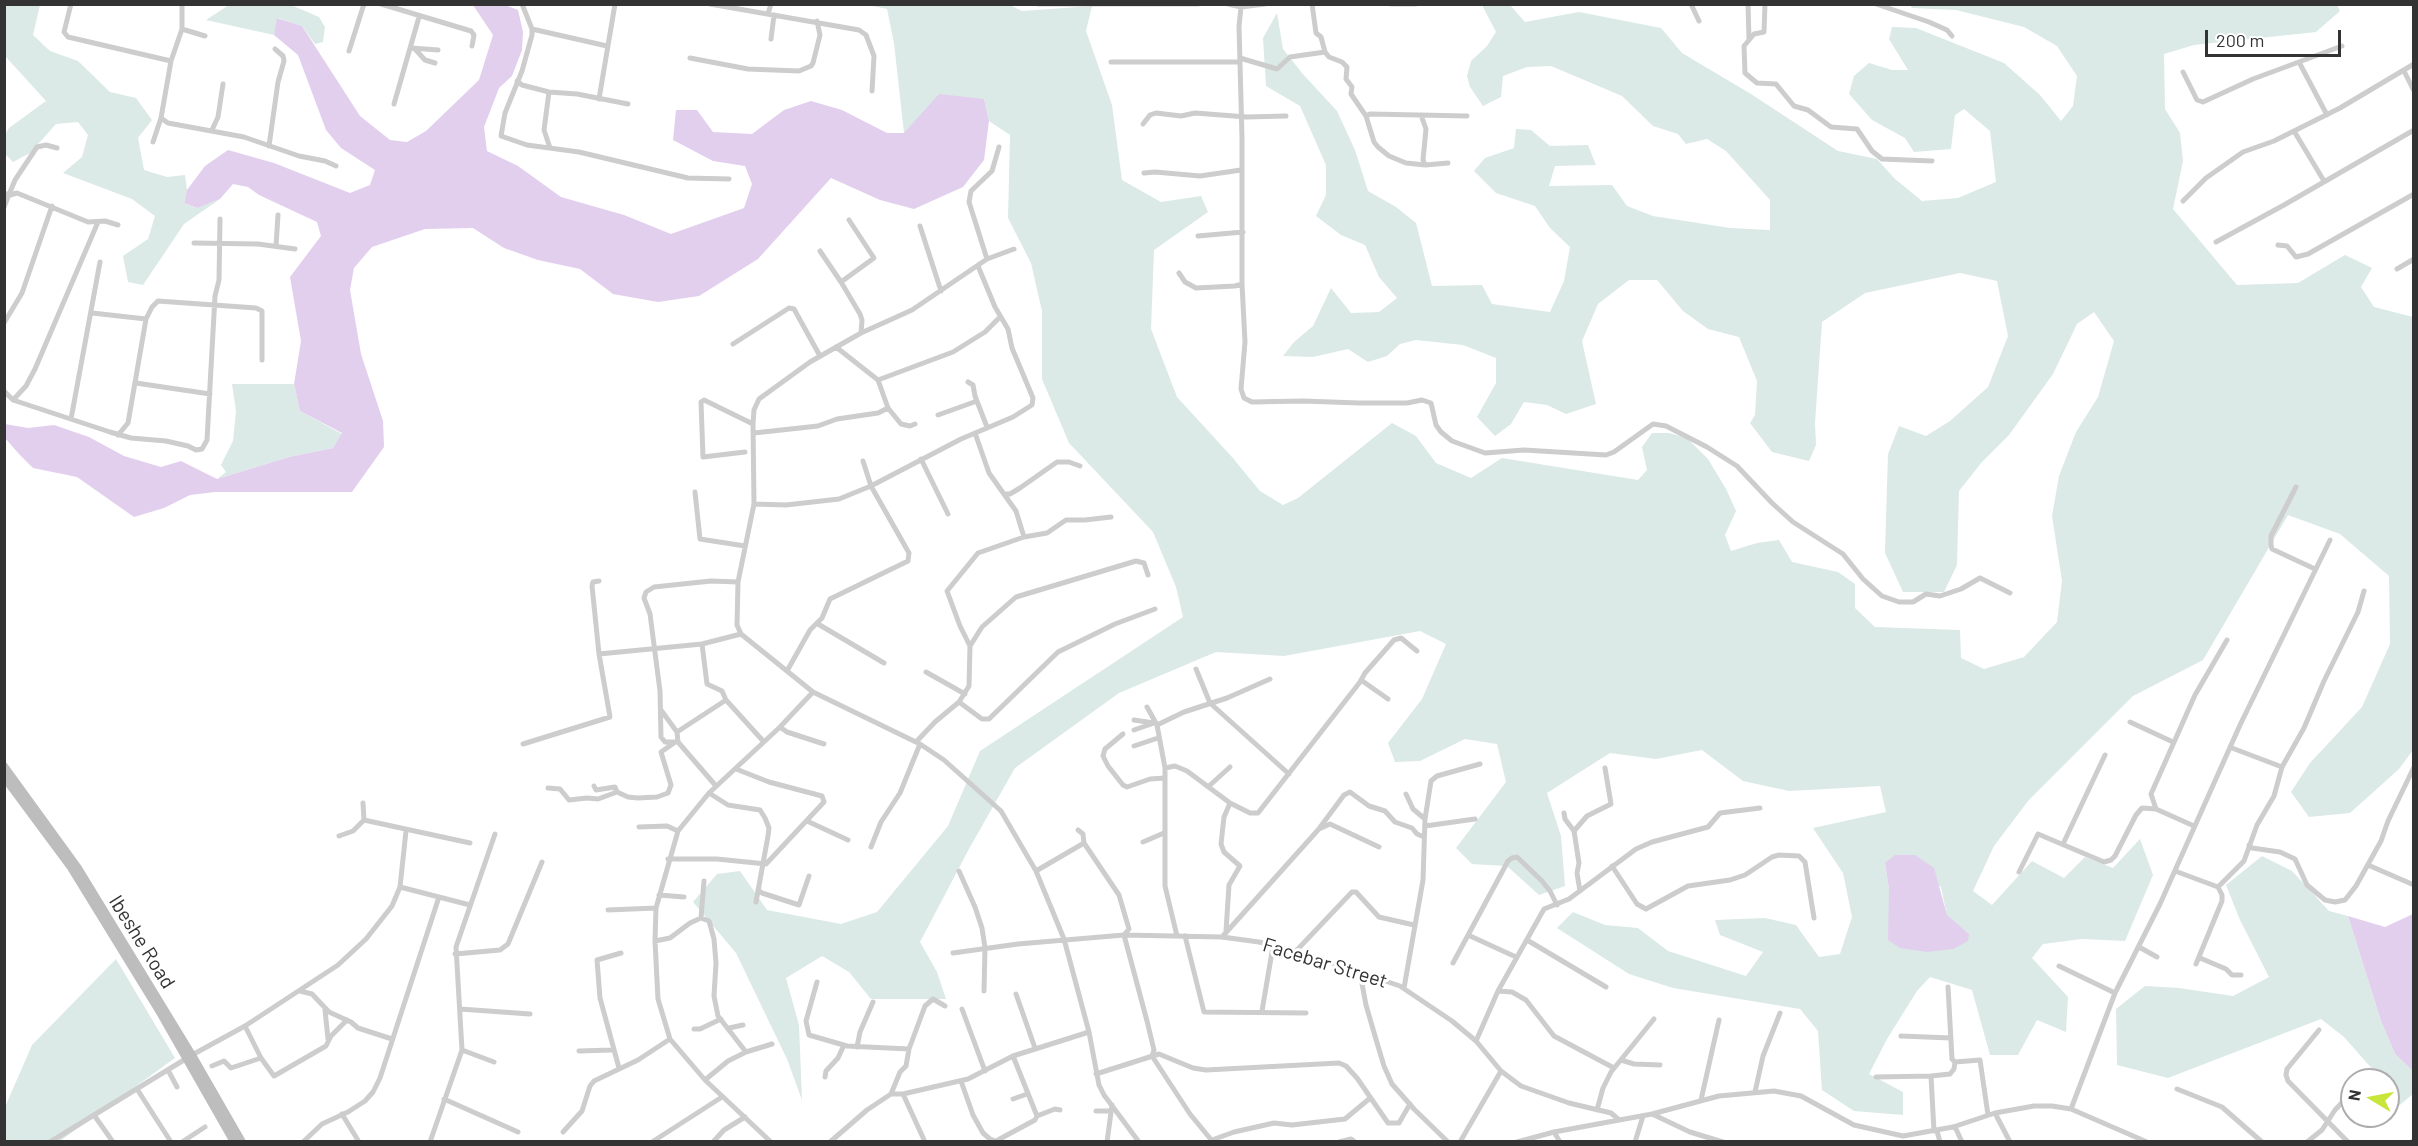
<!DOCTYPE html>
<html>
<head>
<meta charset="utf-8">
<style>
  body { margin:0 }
  #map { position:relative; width:2418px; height:1146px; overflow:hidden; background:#fff; font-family:Barlow,sans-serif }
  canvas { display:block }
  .frame { position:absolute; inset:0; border:6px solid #333; pointer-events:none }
  .north { position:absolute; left:2340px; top:1068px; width:60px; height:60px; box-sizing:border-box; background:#fff; border:2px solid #adadad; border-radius:50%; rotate:280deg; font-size:16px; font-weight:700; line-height:24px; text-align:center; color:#333 }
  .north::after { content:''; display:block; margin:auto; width:21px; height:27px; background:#c8e639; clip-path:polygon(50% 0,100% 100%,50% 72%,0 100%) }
  .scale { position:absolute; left:2205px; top:30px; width:136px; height:27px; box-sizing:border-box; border:3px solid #333; border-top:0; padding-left:8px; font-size:18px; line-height:21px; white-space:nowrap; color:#333; -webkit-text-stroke:4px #fff; paint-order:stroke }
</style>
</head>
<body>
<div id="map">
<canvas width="2418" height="1146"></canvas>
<div class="frame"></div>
<div class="north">N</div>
<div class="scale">200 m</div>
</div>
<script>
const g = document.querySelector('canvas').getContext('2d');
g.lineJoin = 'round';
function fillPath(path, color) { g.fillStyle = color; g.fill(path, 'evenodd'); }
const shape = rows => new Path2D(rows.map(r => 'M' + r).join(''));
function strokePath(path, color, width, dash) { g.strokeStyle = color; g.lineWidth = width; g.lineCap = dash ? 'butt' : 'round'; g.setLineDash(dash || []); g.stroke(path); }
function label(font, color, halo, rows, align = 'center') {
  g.font = font + ' Barlow,sans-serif'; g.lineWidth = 6; g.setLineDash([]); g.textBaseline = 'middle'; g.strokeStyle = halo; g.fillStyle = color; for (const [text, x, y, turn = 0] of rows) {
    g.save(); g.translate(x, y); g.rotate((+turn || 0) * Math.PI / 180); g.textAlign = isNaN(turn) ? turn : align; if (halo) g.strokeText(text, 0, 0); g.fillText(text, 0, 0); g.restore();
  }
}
const green = shape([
  [1008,4,1022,11,1092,6,1086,31,1112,105,1122,180,1161,202,1201,196,1208,212,1154,250,1151,329,1177,397,1232,457,1260,491,1283,505,1298,498,1392,423,1416,436,1436,463,1471,478,1502,458,1638,480,1647,470,1642,447,1652,433,1669,433,1687,438,1708,459,1726,489,1736,511,1725,535,1731,551,1757,543,1779,540,1792,562,1838,572,1855,584,1855,608,1875,627,1960,630,1961,658,1984,669,2024,657,2057,622,2062,581,2052,516,2059,476,2076,432,2098,397,2114,341,2094,312,2077,324,2053,374,2009,435,1982,462,1959,491,1957,565,1944,592,1903,592,1885,553,1888,454,1899,426,1926,436,1950,421,1988,387,2008,336,1997,281,1960,273,1865,293,1822,322,1815,423,1816,445,1809,461,1772,452,1750,423,1755,415,1757,381,1739,337,1708,329,1683,311,1657,280,1629,280,1598,304,1582,341,1596,404,1566,414,1547,405,1524,402,1511,424,1495,436,1477,417,1496,383,1496,358,1463,345,1416,340,1400,344,1387,356,1368,362,1348,349,1313,357,1283,356,1294,342,1313,326,1331,288,1351,313,1379,312,1397,298,1379,277,1365,245,1341,235,1316,216,1326,195,1326,165,1300,106,1266,86,1263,38,1277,13,1283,49,1302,73,1337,111,1355,150,1368,191,1396,207,1416,223,1432,286,1482,285,1492,304,1550,312,1564,281,1570,247,1550,228,1535,206,1496,193,1474,171,1485,158,1514,148,1516,129,1531,130,1550,146,1588,145,1596,165,1555,166,1549,186,1612,185,1627,206,1653,216,1730,228,1770,230,1770,200,1726,151,1707,139,1686,144,1678,134,1653,126,1622,96,1551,66,1527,67,1503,76,1501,97,1483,106,1470,87,1467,76,1471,61,1487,46,1496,32,1482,5,1510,5,1525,22,1579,12,1661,28,1682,53,1751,94,1838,151,1877,159,1895,179,1922,201,1958,198,1996,182,1990,131,1964,109,1955,115,1951,149,1914,152,1905,138,1872,120,1849,94,1854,76,1869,63,1892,70,1908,70,1889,39,1892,27,1916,28,2004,63,2040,95,2061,121,2073,106,2077,76,2057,46,2024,27,1956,10,1912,8,1910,5,2337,5,2340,11,2316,32,2194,45,2164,54,2165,109,2180,133,2183,161,2173,209,2237,285,2298,283,2345,255,2372,268,2361,287,2374,307,2413,317,2413,750,2399,769,2350,813,2309,817,2291,792,2310,763,2362,707,2390,644,2389,576,2340,534,2288,515,2203,660,2133,696,2028,801,1994,846,1973,891,1992,905,2032,861,2064,878,2085,857,2113,868,2140,839,2153,875,2125,941,2082,939,2043,944,2032,958,2068,997,2066,1032,2037,1020,2018,1055,1990,1055,1972,990,1930,977,1917,991,1887,1039,1869,1074,1903,1092,1903,1115,1854,1111,1822,1090,1818,1031,1800,1009,1673,988,1629,974,1557,928,1573,912,1605,925,1638,928,1668,951,1746,976,1763,952,1720,935,1715,920,1765,918,1796,925,1819,957,1840,954,1852,917,1843,873,1813,828,1886,812,1880,786,1789,791,1743,781,1702,750,1656,759,1610,753,1547,793,1561,836,1565,886,1539,895,1507,866,1472,864,1456,848,1506,782,1497,744,1465,739,1420,761,1395,762,1388,743,1422,699,1446,644,1420,631,1284,656,1216,652,1119,693,1015,768,970,847,920,942,937,972,946,999,871,999,849,972,822,956,786,978,799,1025,802,1100,787,1059,736,953,693,902,717,874,740,871,767,910,841,924,877,912,948,826,980,751,1183,617,1176,587,1153,532,1069,443,1042,379,1042,311,1031,263,1008,218,1010,135,989,121,984,99,904,133,894,43,887,9,868,5],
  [1885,863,1941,887,1947,916,1969,934,1889,914,1889,889],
  [5,5,40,5,33,35,50,51,78,61,110,92,136,98,152,120,138,138,144,170,167,177,185,175,187,190,184,203,196,208,220,199,184,224,143,285,128,282,123,256,148,239,155,216,132,199,63,173,82,157,88,135,78,122,56,124,30,153,13,162,5,154,4,136,9,128,46,101,5,56],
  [229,5,291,5,319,17,325,27,323,42,315,44,302,26,278,18,274,35,206,20],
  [232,384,294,384,300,411,342,434,333,448,289,457,217,479,226,472,221,465,233,441,236,411],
  [2262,856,2292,871,2329,911,2348,916,2381,1021,2395,1054,2413,1071,2413,1094,2388,1115,2388,1080,2370,1080,2374,1071,2344,1037,2321,1019,2168,1078,2117,1065,2116,1009,2145,986,2179,988,2233,996,2269,977,2240,920,2226,885],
  [116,959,175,1058,60,1141,5,1142,5,1107,32,1045]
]);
const water = shape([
  [473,5,505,5,518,10,523,32,522,50,512,76,499,88,484,127,487,151,518,166,561,197,624,215,671,234,744,208,752,184,745,166,713,161,673,140,676,110,697,110,713,132,752,134,784,110,811,101,842,110,887,133,904,133,939,94,984,99,989,121,984,160,963,187,914,209,880,200,831,178,758,259,699,296,658,302,613,294,580,269,538,260,504,248,473,228,425,229,372,247,354,268,350,290,361,354,383,421,384,447,352,492,215,492,190,495,164,508,134,517,77,477,33,468,19,454,5,438,5,424,28,428,54,425,89,437,124,456,161,467,181,461,217,479,289,457,333,448,342,433,300,411,294,384,301,341,290,277,321,236,317,222,259,195,248,187,233,184,220,199,197,208,184,203,187,190,205,166,228,150,274,163,350,193,370,185,375,170,341,148,326,130,298,55,274,35,277,18,302,26,360,116,390,140,407,142,426,131,479,80,493,35],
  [1895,855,1915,855,1934,868,1947,915,1969,934,1968,941,1953,949,1927,952,1900,948,1888,940,1889,889,1885,863],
  [2413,914,2413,1071,2395,1054,2381,1021,2348,916,2385,927]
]);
const minor = shape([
  [71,4,64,32,68,37,171,61],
  [381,4,471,31,474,35,472,46],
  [522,4,532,29,532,35,522,71,505,113,501,136,527,145,579,152,688,178,729,179],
  [710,4,859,30,866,35,874,56,872,91],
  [1038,4,1198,4],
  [1228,4,1241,7,1239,26,1242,138,1242,284,1245,342,1241,389,1244,398,1252,402,1303,401,1359,403,1407,403,1422,400,1431,403,1436,425,1441,432,1452,441,1485,453,1524,450,1606,455,1614,452,1653,424,1666,426,1707,447,1737,466,1772,503,1793,522,1843,554,1863,579,1882,596,1899,602,1913,602,1926,594,1940,596,1961,589,1980,578,2010,593],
  [1312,4,1316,33,1321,37,1325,52,1329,57,1342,62,1347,67,1346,79,1352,87,1351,94,1366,116,1374,142,1378,147,1389,156,1406,163,1425,165,1448,163],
  [1391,4,1416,4],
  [1691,4,1699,21],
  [1748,4,1749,39],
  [1765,4,1764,32,1754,34,1744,46,1745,73,1757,83,1776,84,1794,106,1808,110,1831,127,1857,129,1872,151,1882,159,1932,161],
  [1876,4,1929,22,1947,30,1952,36],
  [1241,7,1265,4],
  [768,14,771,4],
  [182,29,205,36],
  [532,29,607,46],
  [771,39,774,15],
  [412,48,438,50],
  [415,49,425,60,435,63],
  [349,51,364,4],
  [690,58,748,69,799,71,811,66,813,63,820,35,817,21],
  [1240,58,1277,69,1290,57,1325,52],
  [1111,62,1240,62],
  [2299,62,2327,115],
  [2404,71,2414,91],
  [2183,72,2197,100,2203,102,2253,79,2342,46],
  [517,81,522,85,549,92,577,94,628,104],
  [549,92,544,130,550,148],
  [599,99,615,4],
  [394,104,419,17],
  [1421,115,1426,129,1423,160,1425,165],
  [1366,116,1370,114,1467,116],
  [161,118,168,123,244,137,299,156,325,161,336,166],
  [1143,124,1150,115,1156,113,1181,116,1195,113,1247,117,1286,116],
  [212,130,218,117,223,84],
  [2294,131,2324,181],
  [153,142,161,118,171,61,182,29,182,4],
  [269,146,278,82,284,61,283,56,275,49],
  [1144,173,1155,172,1200,176,1241,170],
  [4,193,10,195,17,193,88,222,105,221,118,225],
  [2183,201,2206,178,2243,152,2274,141,2340,108,2414,64],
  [4,207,15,180,37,147,46,145,57,148],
  [849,220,874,258,841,282,860,314,862,320,861,333],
  [920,226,941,291],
  [1198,236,1243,232],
  [2216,242,2284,205,2414,130],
  [194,243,258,244,295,249],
  [2278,245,2287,246,2296,257,2308,254,2414,194],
  [276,246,278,215],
  [1014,249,987,259,912,310,861,333,810,362,759,399,754,410,753,424,754,504,738,582,737,625,741,634,813,692,920,744,944,760,1001,811,1036,871,1064,939,1089,1032,1099,1085,1104,1095,1139,1142],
  [820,251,841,282],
  [987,259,969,202,971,191,992,171,999,147],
  [2397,269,2414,259],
  [1179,273,1185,282,1196,288,1235,286,1242,284],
  [92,313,146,319],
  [4,323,22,293,52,206],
  [733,344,789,308,794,309,820,356],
  [878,380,953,352,985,332,1000,317],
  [968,382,973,385,975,396,987,427],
  [136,383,210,394],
  [4,391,13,400,110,432,131,438,166,441,188,446,196,450,202,449,207,440,215,296,219,280,220,219],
  [13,400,26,386,35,369,98,222],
  [888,408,901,424,910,426,915,424],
  [938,415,977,401],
  [71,419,100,262],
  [754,433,818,426,837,419,878,413,888,408,878,380,836,347],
  [975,433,989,473,1016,511,1024,537],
  [118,435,128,423,146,319,152,307,158,301,256,308,262,311,262,360],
  [745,452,703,457,701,402,704,400,753,424],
  [921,459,948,514],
  [2296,487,2271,536,2271,545,2272,549,2315,569],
  [695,492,700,539,745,546],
  [1006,494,1010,494,1020,488,1057,462,1069,462,1080,466],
  [754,504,786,505,839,499,871,486,961,439,1013,417,1032,405,1033,398,1012,348,1008,329,995,307,978,266],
  [818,624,884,663],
  [702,644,707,684,722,691,726,700,764,742],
  [970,646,982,627,1016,597,1136,561,1144,563,1148,575],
  [599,654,702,644,741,634],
  [1196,669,1210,703,1289,774],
  [787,671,810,630,822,618,830,599,908,561,909,553,871,486,863,461],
  [926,672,965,694],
  [1361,680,1388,699],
  [959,702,982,719,989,719,1058,652,1115,624,1155,609],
  [1147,707,1157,725,1165,768,1165,886,1177,936],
  [661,710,677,732,678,742,716,786],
  [1134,720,1154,723],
  [2130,722,2173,742],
  [1157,725,1184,712,1227,698,1270,679],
  [780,727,787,732,824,744],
  [1134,730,1154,723],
  [677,732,726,700],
  [1123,734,1105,749,1103,756,1108,766,1123,785,1127,787,1150,779,1165,778],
  [678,742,665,742,661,737,660,691,650,614,644,598,646,592,654,587,711,581,738,582],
  [916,742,935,722,959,702,969,686,970,646,960,626,947,591,978,553,1024,537,1047,533,1066,520,1085,520,1111,517],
  [523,744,610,717,599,654,592,586,593,582,599,581],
  [1134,746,1158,738],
  [2232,748,2282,767],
  [1165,768,1175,766,1187,771,1230,803,1250,813,1258,813,1360,682,1365,673,1394,640,1401,638,1417,651],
  [594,786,596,790,615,787,617,792,628,797,638,798,657,797,668,793,671,785,661,752,674,743],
  [1209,786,1230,767],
  [548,788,560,789,569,800,587,798,598,799,617,792],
  [709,793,728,805,760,810,765,818,769,828,768,836,756,902],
  [1406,794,1413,809,1425,819],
  [2156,809,2151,794,2195,695,2227,640],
  [1564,813,1565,819,1574,831],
  [364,820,470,843],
  [807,821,848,840],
  [1425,826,1475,819],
  [639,827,667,826,678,831],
  [1319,829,1330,824,1379,847],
  [1078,830,1083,834,1084,843,1119,895,1129,929,1124,935],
  [339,836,353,831,364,820,363,803],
  [1143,842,1164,833],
  [2063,844,2105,755],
  [2249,845,2252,848,2280,852,2295,859,2307,885,2325,900,2335,902,2345,900,2356,886,2381,841,2388,821,2414,767],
  [871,847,881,822,900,793,920,744],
  [668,859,717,859,766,864,824,802,822,796,769,782,736,769],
  [2368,865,2414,885],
  [1612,866,1637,904,1646,909,1688,886,1730,880,1745,875,1772,857,1779,855,1799,856,1805,862,1814,918],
  [959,871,975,907,982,928,985,948,984,991],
  [1036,871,1084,843],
  [2175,871,2218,887,2222,895,2222,901,2196,964],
  [2019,872,2038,834,2104,862,2111,860,2115,856,2136,815,2142,808,2156,809,2194,826],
  [400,887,470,905],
  [2218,887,2244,861,2257,825,2274,796,2282,767,2304,728,2324,681,2358,612,2364,591],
  [758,890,762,893,799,905,809,876],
  [1580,891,1577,873,1579,863,1574,831,1587,816,1611,804,1605,768],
  [659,895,684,897],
  [608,910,656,908],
  [701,918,709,921,714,939,716,963,714,996,718,1016,746,1052],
  [701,918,704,881],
  [1226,931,1229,885,1240,866,1224,852,1221,844,1224,817,1230,803],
  [1124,935,1147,1021,1154,1050,1152,1056,1190,1114,1213,1142],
  [1468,935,1516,957],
  [1185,936,1204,1012,1306,1013],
  [1222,937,1318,830,1344,795,1350,792,1369,806,1385,811,1395,822,1412,828,1417,834,1424,837],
  [1527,940,1606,987],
  [655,941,670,938,690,923,701,918],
  [2139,947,2157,957],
  [1296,951,1352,892,1356,892,1379,917,1414,925],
  [953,953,1018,944,1124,935,1222,937,1259,942,1296,951,1400,986,1452,1021,1476,1041,1501,1071,1521,1086,1569,1103,1611,1113,1619,1120],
  [455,954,500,950,508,944,542,862],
  [2200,958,2226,969,2232,975,2241,975],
  [1453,963,1508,861,1512,858,1517,857,1542,881,1550,891,1557,905],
  [2059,966,2115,993],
  [1360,973,1366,1005,1375,1036,1384,1066,1392,1084,1414,1109,1448,1142],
  [817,982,806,1021,809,1035,847,1046,909,1049],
  [1404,988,1423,880,1425,819,1431,781,1437,776,1480,764],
  [300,991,312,994,329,1012,351,1022,358,1028,392,1039],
  [1498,991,1512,992,1526,1000,1554,1036,1614,1068],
  [1016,994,1035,1048],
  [460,1009,530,1014],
  [962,1009,985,1071],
  [325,1010,328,1039],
  [1262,1011,1273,946],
  [245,1026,261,1058,274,1076,326,1046,331,1036,347,1020],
  [729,1028,743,1025],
  [694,1029,700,1029,721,1019],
  [2319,1030,2287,1069,2286,1075,2288,1081,2348,1142],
  [1901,1036,1951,1038],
  [1476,1041,1498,991,1544,909,1569,899,1636,849,1652,842,1708,827,1720,813,1760,808],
  [857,1047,860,1032,873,1002],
  [462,1050,494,1062],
  [579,1051,612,1050],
  [1013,1056,1037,1116],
  [1621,1060,1634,1064,1660,1065],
  [1955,1062,1980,1060,1988,1115],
  [212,1066,224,1061,231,1068,261,1058],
  [619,1068,600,998,597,960,621,953],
  [168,1070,177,1087],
  [1096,1074,1159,1054,1193,1068,1206,1070,1339,1063,1346,1066,1357,1078,1388,1123,1399,1123,1410,1104],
  [825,1077,826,1071,838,1058,844,1045],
  [1876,1077,1931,1076],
  [705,1080,728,1061,746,1052,772,1044],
  [961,1081,973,1115,983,1133,990,1139,999,1142],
  [137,1089,171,1142],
  [2177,1089,2222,1107,2262,1142],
  [1755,1092,1763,1056,1780,1013],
  [891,1094,900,1072,906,1066,909,1049,925,1006,933,999,945,1006],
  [903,1094,925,1142],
  [444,1099,518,1132],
  [1013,1099,1027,1094],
  [1701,1100,1719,1020],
  [2071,1109,2115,993,2160,904,2240,725,2330,540],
  [1597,1110,1603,1088,1611,1072,1654,1019],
  [1096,1111,1110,1111],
  [1995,1113,2010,1142],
  [342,1114,359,1142],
  [1652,1114,1690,1132,1723,1142],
  [94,1115,113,1142],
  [1953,1127,1956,1129,1962,1142],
  [1934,1131,1931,1076,1950,1074,1954,1069,1955,1062,1952,1059,1948,987],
  [1937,1131,1940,1142],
  [563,1132,582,1111,590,1086,594,1081,638,1060,670,1039],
  [1554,1132,1560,1142],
  [1212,1140,1234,1132,1274,1123,1292,1125,1345,1119,1369,1099],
  [996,1141,1035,1120,1037,1116,1055,1109,1060,1110],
  [50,1142,192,1055,245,1026,338,965,366,939,392,906,400,887,406,831],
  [182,1142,205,1127],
  [303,1142,322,1124,348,1112,365,1101,373,1092,380,1078,439,897],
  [430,1142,462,1050,456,947,495,834],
  [652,1142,722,1097],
  [713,1142,724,1130,745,1117],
  [771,1142,705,1080,670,1039,658,999,655,941,656,908,678,831,709,793,780,727,813,692],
  [830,1142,867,1110,891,1094,903,1094,968,1079,1013,1056,1089,1032],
  [1107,1142,1112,1105],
  [1339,1142,1351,1139,1355,1142],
  [1460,1142,1501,1071],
  [1517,1142,1554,1132,1652,1114,1719,1096,1774,1091,1801,1096,1854,1125,1903,1136,1953,1127,1995,1113,2034,1106,2052,1106,2071,1109,2147,1142],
  [1635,1142,1643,1116],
  [2307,1142,2322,1130,2335,1110,2352,1092],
  [2412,1142,2414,1140]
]);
const secondary = shape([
  [4,766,78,868,192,1055,242,1142],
  [4,777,70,866,161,1014,234,1142]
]);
const streetNames = [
  ["Ibeshe Road",142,942,58],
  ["Facebar Street",1325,963,17]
];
fillPath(green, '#dbeae6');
fillPath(water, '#e2cfee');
strokePath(minor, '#cdcdcd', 5);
strokePath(secondary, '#bdbdbd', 8);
label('20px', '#333', '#fff', streetNames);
</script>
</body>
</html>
